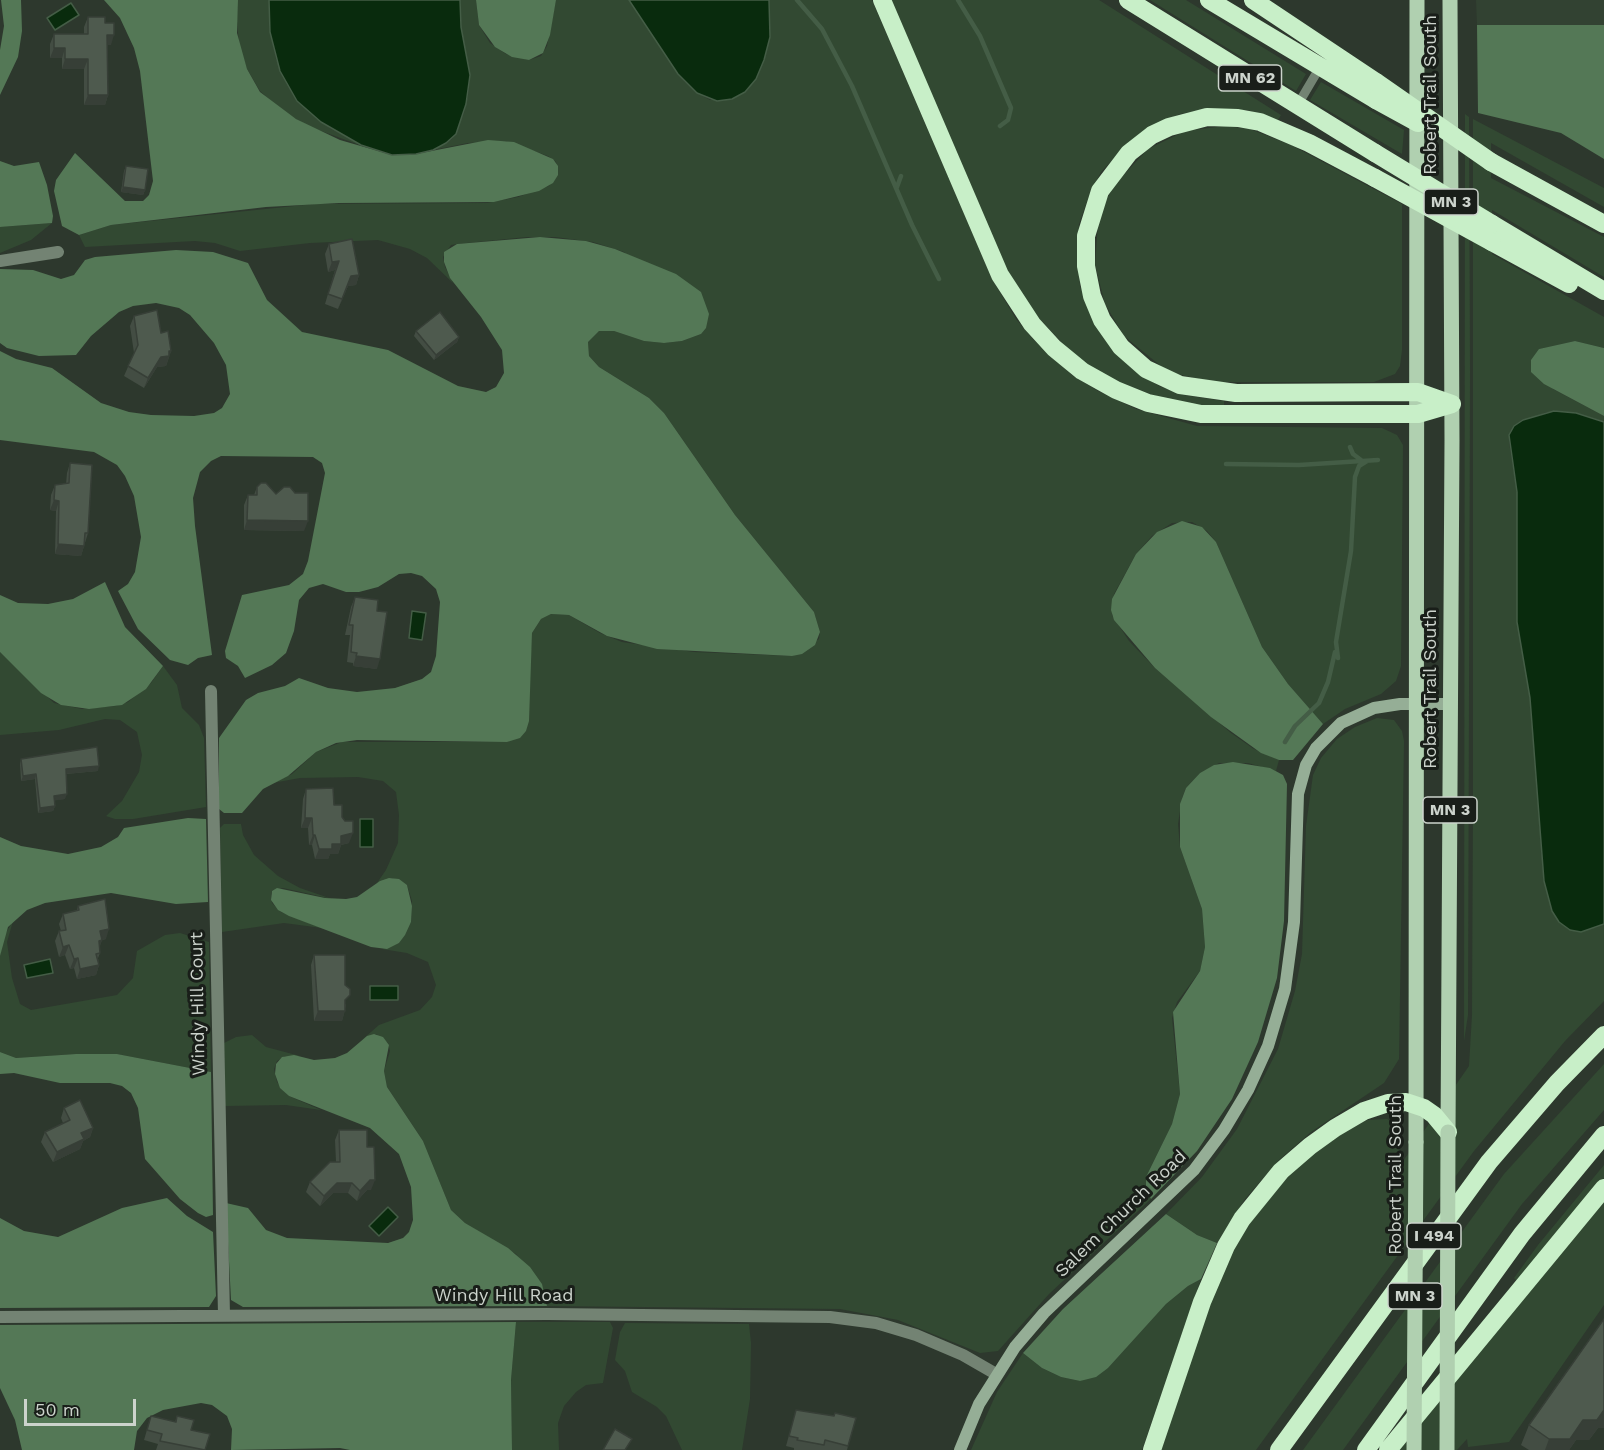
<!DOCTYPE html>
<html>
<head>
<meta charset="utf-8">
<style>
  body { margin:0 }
  #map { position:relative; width:1604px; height:1450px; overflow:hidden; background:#2d382d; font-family:"Work Sans",sans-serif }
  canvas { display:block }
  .scale { position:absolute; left:24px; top:1399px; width:112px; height:27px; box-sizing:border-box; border:3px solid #ccd3cc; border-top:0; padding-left:8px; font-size:18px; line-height:21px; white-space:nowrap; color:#ccd3cc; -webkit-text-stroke:4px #191e19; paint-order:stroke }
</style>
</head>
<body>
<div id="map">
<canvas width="1604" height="1450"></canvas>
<div class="scale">50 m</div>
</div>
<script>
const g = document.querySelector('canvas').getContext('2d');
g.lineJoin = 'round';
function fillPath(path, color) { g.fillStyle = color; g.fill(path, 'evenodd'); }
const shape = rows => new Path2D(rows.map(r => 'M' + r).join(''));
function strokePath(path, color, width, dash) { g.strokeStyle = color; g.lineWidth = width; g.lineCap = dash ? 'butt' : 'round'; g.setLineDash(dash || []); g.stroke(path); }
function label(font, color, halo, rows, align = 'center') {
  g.font = font + ' "Work Sans",sans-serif'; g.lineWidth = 6; g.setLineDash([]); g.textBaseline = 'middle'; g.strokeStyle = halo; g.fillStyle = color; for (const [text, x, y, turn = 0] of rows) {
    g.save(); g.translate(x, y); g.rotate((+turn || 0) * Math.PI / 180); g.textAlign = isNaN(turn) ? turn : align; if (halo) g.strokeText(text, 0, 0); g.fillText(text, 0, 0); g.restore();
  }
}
const built = shape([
  [1476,0,1604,0,1604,25,1477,25]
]);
const green = shape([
  [238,0,269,0,270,32,276,59,297,101,331,129,379,152,310,127,282,111,260,91,247,69,239,45,237,21],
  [460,0,476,0,479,25,490,43,506,54,529,60,541,56,547,46,556,0,629,0,684,81,697,93,710,100,745,92,756,79,764,60,770,37,769,0,872,0,992,279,1016,319,1034,340,1072,375,1098,391,1136,409,1197,426,1382,428,1397,435,1403,445,1401,666,1396,681,1381,694,1345,709,1323,724,1288,684,1262,647,1216,542,1207,531,1192,522,1172,523,1152,536,1136,554,1114,594,1112,615,1129,641,1155,668,1231,733,1254,749,1279,760,1276,771,1248,763,1219,763,1200,773,1186,788,1182,798,1178,824,1180,847,1202,909,1205,947,1200,971,1177,1002,1172,1018,1180,1094,1172,1124,1146,1177,1146,1189,1151,1199,1049,1294,998,1351,980,1353,898,1320,840,1309,547,1306,545,1294,516,1254,465,1223,451,1210,423,1141,387,1087,384,1071,390,1051,388,1043,376,1034,363,1039,379,1025,420,1010,432,997,436,985,428,962,407,953,382,949,399,943,411,922,412,901,407,885,392,878,377,883,386,870,398,843,399,815,396,792,383,781,358,777,300,778,272,783,292,774,316,752,342,742,507,742,526,731,532,633,541,619,551,614,569,615,600,633,622,642,694,652,792,656,819,639,820,632,814,612,735,515,664,413,649,398,599,367,589,356,588,342,599,331,614,331,644,341,664,343,682,341,701,334,624,252,593,242,555,237,527,237,457,244,451,245,443,257,445,267,453,283,427,258,410,249,378,240,310,243,240,251,215,243,195,241,85,247,79,235,111,225,314,204,487,203,518,197,549,186,558,171,556,162,548,156,506,141,468,143,433,150,452,139,464,113,468,95,470,75,461,27],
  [891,0,1099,0,1281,115,1278,120,1247,110,1207,109,1180,114,1154,125,1128,143,1101,172,1090,193,1079,224,1077,254,1080,286,1092,317,1110,347,1130,367,1159,386,1184,395,1224,401,1224,407,1202,406,1158,397,1120,382,1087,364,1069,350,1030,309,1004,264],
  [1150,0,1186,0,1306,74,1296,91],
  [1321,82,1404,130,1402,154,1310,100],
  [1465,114,1469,117,1470,372,1468,1015,1464,1041],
  [1473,119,1604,188,1604,207,1491,143,1491,178,1604,237,1604,277,1492,210,1492,254,1604,317,1604,348,1575,341,1539,349,1553,389,1604,416,1604,422,1576,413,1547,412,1517,424,1510,432,1509,442,1517,492,1517,622,1530,698,1544,881,1552,911,1595,928,1604,924,1604,1001,1565,1041,1474,1151,1256,1450,1159,1450,1225,1262,1258,1209,1298,1166,1339,1135,1367,1120,1387,1119,1397,1124,1401,1164,1469,1066,1472,1015,1473,804],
  [1225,126,1250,129,1291,145,1402,204,1402,350,1400,366,1395,374,1374,382,1212,382,1177,374,1162,367,1124,336,1105,304,1095,265,1098,223,1106,200,1116,183,1148,149,1185,131],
  [52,223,31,240,0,253,0,227],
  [0,652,54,703,82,709,116,706,128,702,151,683,163,666,177,685,182,708,199,725,204,738,206,807,133,819,115,819,106,816,122,801,139,772,142,755,137,732,120,720,105,719,59,730,0,735],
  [1377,718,1394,720,1402,731,1404,741,1399,1059,1384,1083,1311,1132,1279,1160,1245,1199,1217,1243,1197,1235,1166,1214,1202,1177,1237,1129,1278,1049,1295,991,1302,954,1306,826,1313,775,1321,758,1337,739,1355,727],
  [224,824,241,824,243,835,254,855,278,876,300,888,332,899,283,888,272,891,271,894,272,903,281,912,322,928,284,923,222,932,220,828],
  [13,921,7,942,12,978,20,1004,31,1010,117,995,133,978,137,951,165,935,180,933,209,942,211,1072,117,1054,76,1054,16,1058,0,1052,0,956,4,936],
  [252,1035,266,1047,300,1056,285,1056,277,1061,274,1069,277,1082,289,1096,321,1110,286,1105,225,1106,224,1043,236,1037],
  [1604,1064,1604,1110,1522,1204,1343,1450,1303,1450,1504,1174],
  [1604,1165,1604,1178,1518,1282,1514,1278,1538,1245],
  [1604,1198,1604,1305,1509,1442,1468,1447,1467,1439,1457,1450,1396,1450],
  [1201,1279,1142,1450,971,1450,997,1392,1023,1353,1042,1368,1061,1377,1080,1381,1108,1368,1166,1304,1188,1286],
  [516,1322,610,1322,613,1328,603,1383,586,1385,576,1392,564,1406,558,1423,559,1450,512,1450,511,1380],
  [625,1323,749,1324,751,1343,750,1399,742,1450,682,1450,666,1416,657,1407,632,1392,625,1371,615,1360,620,1332]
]);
const forest = shape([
  [1,0,21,0,22,31,18,57,0,95,0,50,4,26],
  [104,0,238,0,237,33,247,69,260,92,296,119,340,140,392,155,416,154,488,140,514,142,553,159,558,166,558,175,553,183,539,191,494,202,339,203,266,207,111,225,79,235,62,226,54,191,56,180,75,153,125,201,143,201,149,195,153,181,140,71,134,48,120,18],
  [476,0,556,0,550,35,543,53,529,60,512,57,495,47,479,25],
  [1477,25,1604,25,1604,159,1561,133,1478,113],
  [0,161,14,166,39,162,47,185,53,216,52,223,0,227],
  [540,237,586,241,615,249,676,274,701,292,709,314,706,328,701,334,682,341,664,343,644,341,614,331,599,331,588,342,589,356,599,367,649,398,664,413,735,515,814,612,820,632,815,645,802,654,792,656,657,649,607,636,569,615,551,614,541,619,532,633,529,721,526,731,520,738,507,742,357,740,336,743,316,752,288,776,263,789,242,813,224,813,219,809,219,738,246,700,258,693,285,686,299,678,328,688,357,692,395,688,422,679,431,672,436,656,440,602,436,589,422,576,411,573,399,574,378,587,359,592,346,592,323,584,309,588,299,600,294,631,286,653,272,665,245,678,238,666,226,658,225,651,242,595,289,585,303,574,308,561,325,473,322,463,313,457,221,456,211,461,200,472,193,498,195,526,212,655,198,658,188,665,170,660,138,629,118,591,128,584,135,572,141,537,134,496,125,476,117,465,94,452,0,440,0,351,16,359,52,368,101,403,129,412,151,415,194,416,214,413,222,408,230,394,226,365,214,343,190,315,179,308,156,303,133,306,119,312,91,336,76,355,39,356,7,348,0,343,0,269,33,270,61,279,74,275,85,260,95,257,176,250,213,252,248,263,267,300,302,332,388,350,458,386,486,392,496,387,504,373,502,350,481,317,450,278,444,262,444,252,457,244],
  [1575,341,1604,348,1604,416,1544,384,1531,372,1531,360,1539,349],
  [1182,521,1202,527,1216,542,1262,647,1288,684,1323,724,1293,760,1279,760,1261,753,1211,717,1155,668,1114,620,1111,610,1112,599,1136,554,1157,532],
  [105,582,125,627,163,666,146,689,122,705,89,709,61,705,41,693,0,652,0,595,18,603,48,604,73,599],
  [1233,762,1270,768,1283,775,1287,784,1284,921,1277,978,1258,1042,1232,1099,1197,1151,1151,1199,1146,1189,1146,1177,1172,1124,1180,1094,1173,1012,1200,971,1205,947,1202,909,1180,847,1180,804,1186,788,1200,773,1214,765],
  [188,818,206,819,208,902,176,904,111,893,45,903,27,910,8,927,0,956,0,837,21,846,68,854,101,847,118,837,124,828],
  [389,878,399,879,407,885,412,906,411,922,405,935,399,943,387,949,371,947,289,916,278,910,271,900,272,891,277,888,325,898,346,899,357,897,380,881],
  [374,1034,383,1037,389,1045,384,1071,387,1087,423,1141,451,1210,465,1223,508,1248,530,1267,542,1284,547,1306,243,1307,231,1300,226,1203,248,1208,266,1230,287,1238,388,1243,403,1238,409,1232,413,1220,411,1187,399,1154,370,1128,289,1096,280,1088,275,1074,276,1064,282,1057,294,1055,314,1060,335,1058,347,1053,367,1036],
  [0,1052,16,1058,76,1054,117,1054,211,1072,213,1215,206,1217,198,1213,180,1199,145,1159,138,1108,131,1093,122,1086,110,1083,60,1083,14,1073,0,1074],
  [167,1198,187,1216,213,1232,216,1296,209,1307,0,1308,0,1218,24,1231,58,1237,122,1208],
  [1166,1214,1197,1235,1217,1243,1201,1279,1188,1286,1166,1304,1108,1368,1096,1377,1080,1381,1061,1377,1042,1368,1023,1353,1063,1309],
  [516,1322,511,1380,512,1450,350,1450,340,1448,231,1450,232,1429,227,1416,212,1405,201,1403,163,1410,147,1418,137,1431,134,1450,22,1450,15,1420,0,1388,0,1325]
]);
const water = shape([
  [269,0,460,0,461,27,470,75,466,104,456,134,446,143,433,150,416,154,392,155,361,145,321,122,297,101,280,71,270,32,269,0],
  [629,0,769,0,770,37,764,60,756,79,745,92,732,99,717,101,697,93,678,74,629,0],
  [71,3,79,15,55,30,47,18,71,3],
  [1554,411,1576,413,1604,422,1604,924,1581,932,1570,930,1559,922,1552,911,1544,881,1530,698,1517,622,1517,492,1509,435,1514,426,1523,420,1554,411],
  [412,611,426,613,422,640,409,638,412,611],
  [360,819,373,819,373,847,360,847,360,819],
  [50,959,53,973,27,978,24,965,50,959],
  [370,986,398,986,398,1000,370,1000,370,986],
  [388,1207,398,1217,379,1236,369,1226,388,1207]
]);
const stream = shape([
  [797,0,822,29,852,86,912,225,939,279],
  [958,0,980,36,1011,108,1008,120,1000,126],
  [897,187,901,176],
  [1350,447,1353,454,1361,460],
  [1226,464,1299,465,1378,460],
  [1338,658,1336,642,1351,551,1355,477,1359,466,1367,461],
  [1285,742,1295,726,1319,703,1328,682,1335,652]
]);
const lane = shape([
  [1297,106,1320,67]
]);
const street = shape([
  [0,261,58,252],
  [211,691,224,1315],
  [0,1317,547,1314,830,1317,876,1323,916,1335,963,1355,996,1374]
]);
const secondary = shape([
  [960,1450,979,1404,1015,1347,1044,1313,1194,1170,1224,1130,1248,1090,1268,1046,1285,989,1294,922,1298,794,1306,765,1316,748,1341,723,1374,708,1400,704,1451,704]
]);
const primary = shape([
  [1448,1132,1452,440,1450,0],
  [1416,1142,1417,0]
]);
const highway = shape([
  [882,0,1000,275,1032,324,1054,348,1082,371,1116,390,1148,403,1201,414,1418,414,1452,404],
  [1128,0,1375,153],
  [1209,0,1376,100],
  [1253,0,1376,82],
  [1491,162,1604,224],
  [1375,178,1309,143,1260,122,1238,118,1207,117,1169,127,1152,135,1129,153,1100,191,1086,236,1086,266,1092,296,1102,320,1121,347,1146,369,1180,385,1236,393,1418,392,1452,404],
  [1492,224,1604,291],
  [1492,242,1569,284],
  [1152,1450,1202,1302,1226,1246,1242,1219,1281,1171,1310,1146,1335,1128,1364,1111,1388,1103,1406,1102,1424,1108,1434,1115,1448,1132],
  [1279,1450,1489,1162,1557,1083,1604,1035],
  [1366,1450,1522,1234,1604,1135],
  [1388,1450,1604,1188]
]);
const primaryBridge = shape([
  [1414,1450,1416,1142],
  [1447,1450,1448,1132]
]);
const highwayBridge = shape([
  [1376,82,1491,162],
  [1376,100,1418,123],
  [1375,153,1492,224],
  [1375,178,1492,242]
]);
const wall = shape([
  [88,17,105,23,111,45,107,45,108,95,105,105,84,105,84,69,62,69,62,58,50,58,50,44,54,34,84,34,84,27],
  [126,166,145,190,143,195,121,192,124,171],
  [329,244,359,275,356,285,348,286,338,309,325,304,335,270,328,272,325,254],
  [134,316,161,333,171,351,166,366,157,367,144,388,124,376,134,353,130,326],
  [416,331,459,337,457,342,434,360,414,336],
  [70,463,88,533,81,556,55,554,56,511,50,510,51,495,55,485,66,484,67,473],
  [257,487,276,494,304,531,244,530,244,505,248,495,254,495],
  [355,597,377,611,377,669,353,666,353,663,347,662,350,635,345,635,351,607],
  [21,759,98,771,66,774,65,799,54,800,55,806,53,811,38,813,35,779,21,781,20,764],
  [306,789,334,805,342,817,349,843,341,845,338,854,330,854,328,859,315,859,312,845,309,845,308,828,301,828,303,799],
  [78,906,106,939,102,940,99,948,100,953,98,958,99,965,96,975,77,979,74,968,70,969,65,955,59,957,55,941,59,931,61,931,59,924,63,914,77,910],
  [314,955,346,1005,342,1021,314,1021,311,965],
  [64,1108,93,1128,90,1137,83,1141,80,1149,53,1162,41,1142,45,1132,63,1123,61,1118],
  [339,1130,367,1147,371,1190,367,1190,357,1201,348,1193,333,1193,320,1206,306,1192,310,1182,336,1162,335,1140],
  [796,1410,848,1446,847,1450,794,1450,794,1448,786,1446],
  [151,1416,175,1422,177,1416,191,1430,205,1450,156,1450,158,1444,144,1440],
  [1529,1425,1598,1428,1589,1440,1576,1440,1569,1450,1529,1450,1521,1445]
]);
const shadedWall = shape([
  [107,35,114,35,111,45,103,45],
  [54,48,65,48,62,58,50,58],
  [65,59,88,59,84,69,62,69],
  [88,95,108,95,105,105,84,105],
  [123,187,145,190,143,195,121,192],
  [339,261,335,270,328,272,332,262],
  [359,275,356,285,348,286,338,309,351,276],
  [459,337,457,342,434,360,436,355],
  [169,351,171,351,166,366,157,367,144,388,148,378,161,357],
  [54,500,59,501,56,511,50,510],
  [247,520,308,521,304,531,244,530],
  [58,544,84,546,81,556,55,554],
  [356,656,380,659,377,669,353,666],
  [99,766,98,771,64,774,66,769],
  [36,774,35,779,21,781,23,776],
  [67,794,65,799,52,801,54,796],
  [55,806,53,811,38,813,40,808],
  [305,818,312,818,308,828,301,828],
  [353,833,349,843,341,845,338,854,330,854,328,859,315,859,319,849,332,844,341,836],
  [313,835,315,835,312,845,309,845],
  [109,929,106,939,102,940,99,950,100,931],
  [69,945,65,955,59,957,63,947],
  [78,958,74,968,70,969,74,959],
  [99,965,96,975,77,979,80,969],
  [318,1011,345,1011,342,1021,314,1021],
  [93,1128,90,1137,83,1141,80,1149,53,1162,57,1152,81,1133],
  [370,1180,375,1180,371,1190,367,1190,357,1201,360,1191],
  [337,1183,352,1183,348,1193,333,1193,320,1206,324,1196],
  [1604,1410,1604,1428,1598,1428,1589,1440,1576,1440,1569,1450,1545,1450,1549,1439,1583,1420]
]);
const building = shape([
  [88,17,105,17,105,23,114,23,114,35,107,35,108,95,88,95,88,59,65,59,65,48,54,48,54,34,88,34,88,17],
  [126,166,148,169,145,190,123,187,126,166],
  [352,239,359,275,351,276,342,299,328,294,339,261,332,262,329,244,352,239],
  [157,310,161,333,168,331,171,351,169,351,169,356,161,357,148,378,128,366,138,345,134,316,157,310],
  [440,312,459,337,436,355,416,331,440,312],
  [70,463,92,465,88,533,85,533,84,546,58,544,59,501,54,500,55,485,69,483,70,463],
  [261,483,266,483,276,494,284,487,290,487,295,493,308,493,308,521,247,520,248,495,257,495,257,487,261,483],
  [355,597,378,600,377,611,387,612,380,659,356,656,357,653,351,652,353,625,349,625,355,597],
  [97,747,99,766,66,769,67,794,54,796,55,806,40,808,36,774,23,776,21,759,97,747],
  [333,788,334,805,342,805,342,817,345,821,353,821,353,833,341,836,341,844,332,844,332,849,319,849,315,835,313,835,312,818,305,818,306,789,333,788],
  [105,899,109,929,100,931,102,940,99,941,100,953,96,954,99,965,80,969,78,958,74,959,69,945,63,947,59,931,66,930,63,914,79,910,78,906,105,899],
  [314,955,345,955,345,985,350,989,350,995,345,1000,345,1011,318,1011,314,955],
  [80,1100,93,1128,81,1133,84,1139,57,1152,45,1132,70,1120,64,1108,80,1100],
  [339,1130,367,1130,367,1147,374,1147,375,1180,370,1180,360,1191,352,1183,337,1183,324,1196,310,1182,330,1162,340,1162,339,1130],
  [1604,1319,1604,1410,1597,1420,1583,1420,1570,1439,1549,1439,1529,1425,1604,1319],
  [796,1410,834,1416,835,1413,856,1418,848,1446,825,1440,824,1445,797,1440,798,1438,789,1436,796,1410],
  [151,1416,176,1422,177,1416,194,1420,191,1430,210,1434,205,1450,160,1441,162,1434,147,1430,151,1416],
  [615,1429,632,1439,625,1450,603,1450,615,1429]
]);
const shields = [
  [1250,78,63],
  [1451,202,54],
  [1450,810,54],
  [1434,1236,54],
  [1415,1296,54]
];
const shieldNames = [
  ["MN 62",1250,78],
  ["MN 3",1451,202],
  ["MN 3",1450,810],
  ["I 494",1434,1236],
  ["MN 3",1415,1296]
];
const streetNames = [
  ["Robert Trail South",1431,95,-90],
  ["Robert Trail South",1431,689,-90],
  ["Windy Hill Court",198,1004,-91],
  ["Robert Trail South",1396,1175,-90],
  ["Salem Church Road",1121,1214,-44],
  ["Windy Hill Road",504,1296]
];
fillPath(built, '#324232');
fillPath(green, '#324932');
fillPath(forest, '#547856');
fillPath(water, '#092b0d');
strokePath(water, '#445d46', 1.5);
strokePath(stream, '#445d46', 4.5);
strokePath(lane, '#738373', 9);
strokePath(street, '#738373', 12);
strokePath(secondary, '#95ae96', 12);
strokePath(primary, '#b0d0b0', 15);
strokePath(highway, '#c8efc8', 18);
strokePath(primaryBridge, '#b0d0b0', 15);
strokePath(highwayBridge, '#c8efc8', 18);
fillPath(wall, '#434d43');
fillPath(shadedWall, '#373f37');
fillPath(building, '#4e5a4e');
strokePath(building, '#373f37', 1.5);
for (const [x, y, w] of shields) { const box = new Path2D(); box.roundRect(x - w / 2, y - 13, w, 26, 4.5); g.fillStyle = '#191e19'; g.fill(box); strokePath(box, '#ccd3cc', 1.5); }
label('bold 16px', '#ccd3cc', null, shieldNames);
label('18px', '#ccd3cc', '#191e19', streetNames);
</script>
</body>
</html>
